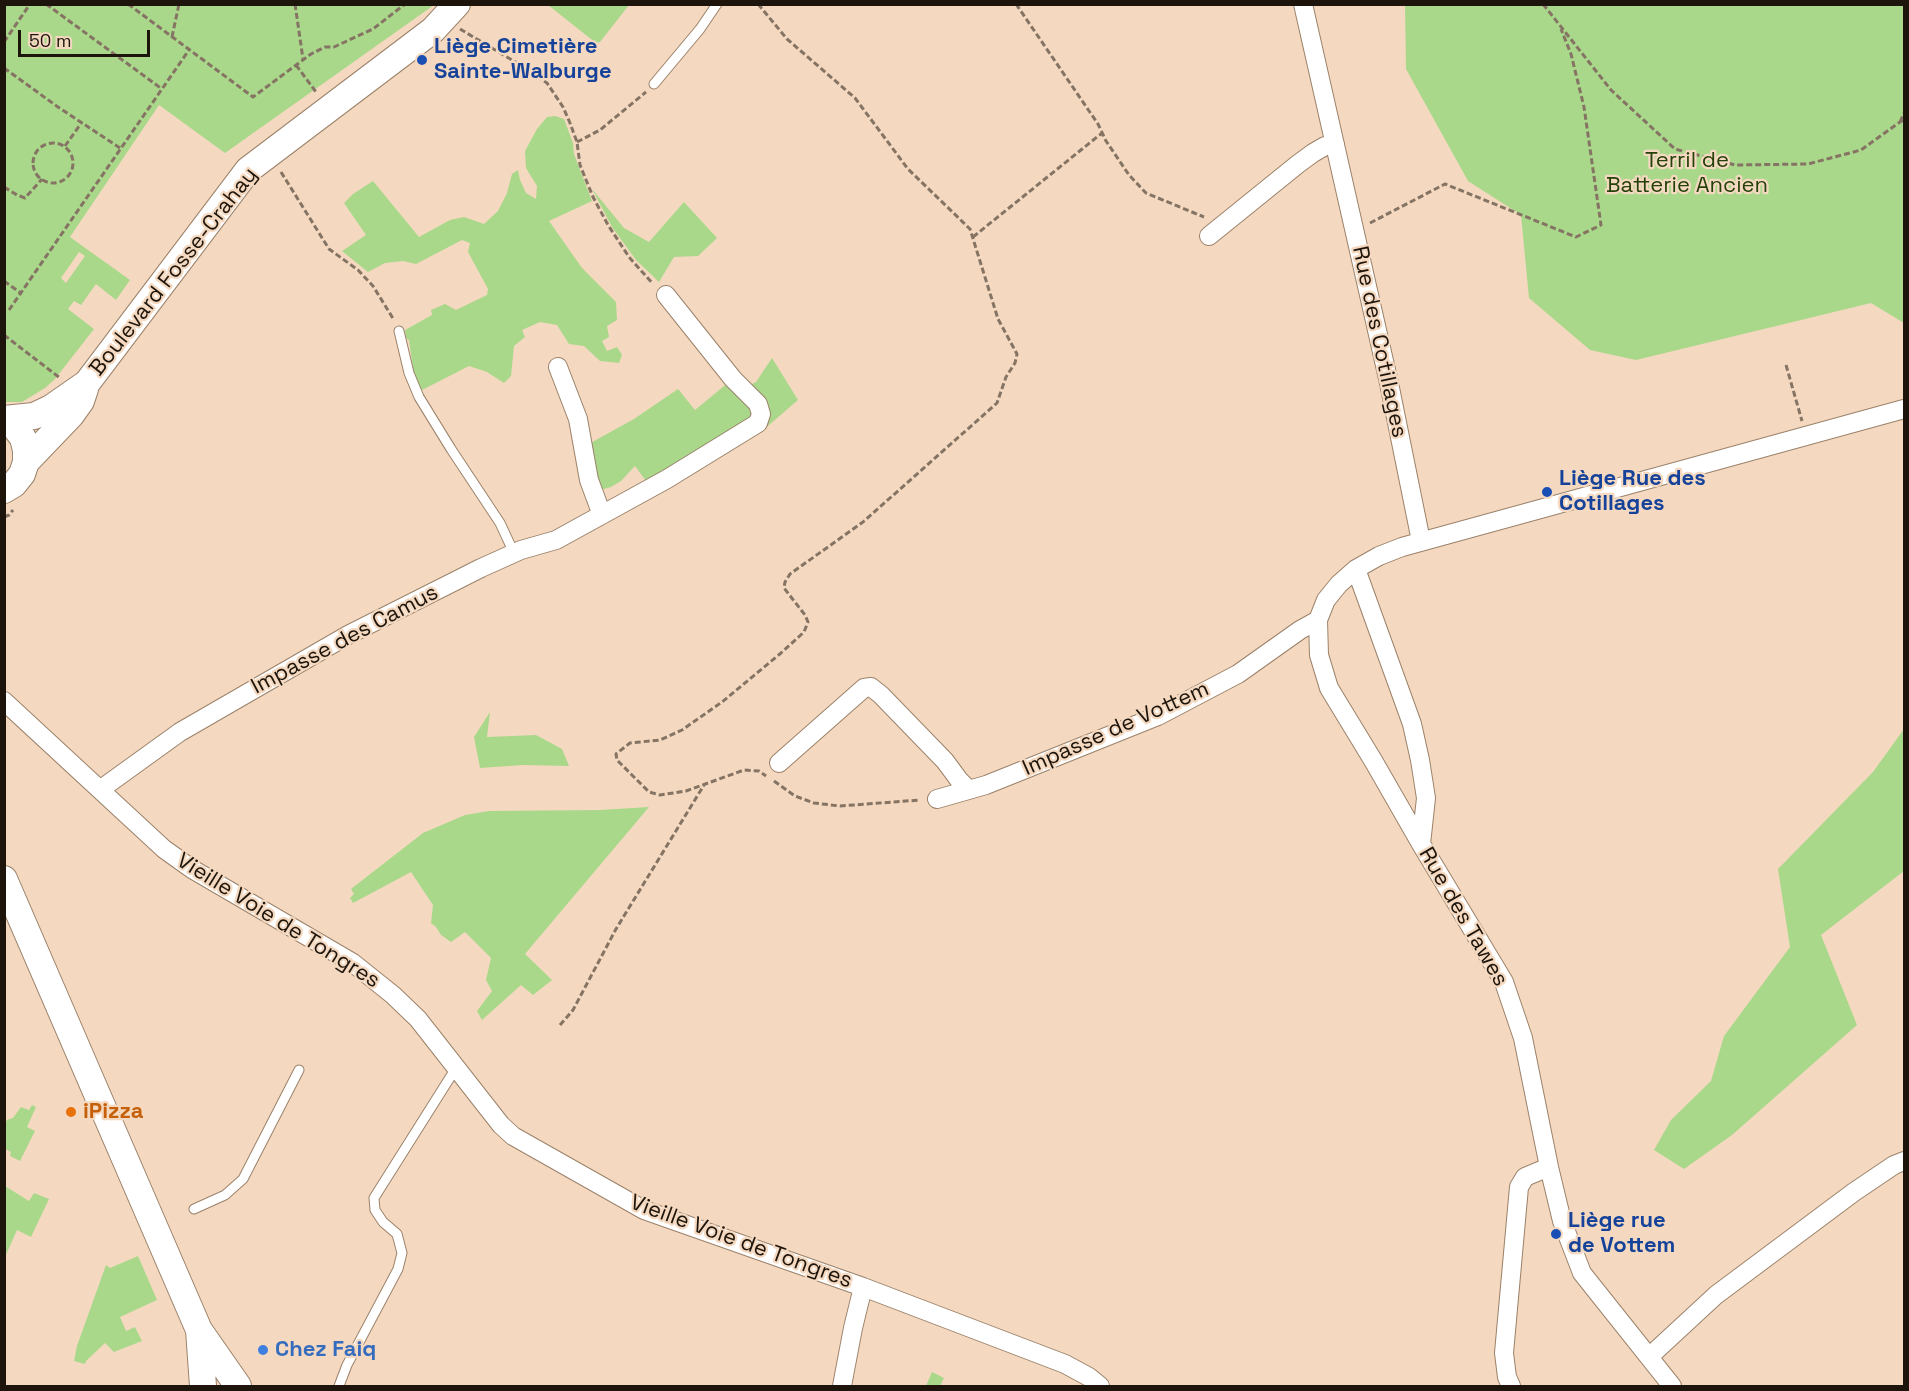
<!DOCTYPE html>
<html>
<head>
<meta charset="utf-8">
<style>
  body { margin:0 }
  #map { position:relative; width:1909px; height:1391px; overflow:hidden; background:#f4d9c0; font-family:"Space Grotesk",sans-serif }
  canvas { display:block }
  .frame { position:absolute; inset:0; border:6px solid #1d140b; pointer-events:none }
  .scale { position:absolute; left:18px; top:30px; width:132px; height:27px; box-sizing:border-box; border:3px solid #1d140b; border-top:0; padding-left:8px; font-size:18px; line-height:21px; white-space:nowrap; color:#1d140b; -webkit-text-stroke:4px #f4d9c0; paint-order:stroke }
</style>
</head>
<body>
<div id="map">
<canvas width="1909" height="1391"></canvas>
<div class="frame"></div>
<div class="scale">50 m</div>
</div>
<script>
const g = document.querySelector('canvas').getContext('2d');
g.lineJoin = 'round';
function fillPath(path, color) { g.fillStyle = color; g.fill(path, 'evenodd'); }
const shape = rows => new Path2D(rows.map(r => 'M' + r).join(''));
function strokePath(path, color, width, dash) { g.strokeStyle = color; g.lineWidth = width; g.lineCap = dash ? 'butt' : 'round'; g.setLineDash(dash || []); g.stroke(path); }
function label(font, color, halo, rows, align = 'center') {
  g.font = font + ' "Space Grotesk",sans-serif'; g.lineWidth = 4.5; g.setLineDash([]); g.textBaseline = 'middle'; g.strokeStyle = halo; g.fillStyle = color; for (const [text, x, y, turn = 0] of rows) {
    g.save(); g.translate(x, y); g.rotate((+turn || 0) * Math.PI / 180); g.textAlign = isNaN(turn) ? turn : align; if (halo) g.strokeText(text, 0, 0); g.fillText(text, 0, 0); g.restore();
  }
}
const green = shape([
  [5,4,434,4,434,5,225,153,159,105,70,237,130,280,116,300,96,284,81,305,74,301,68,309,94,329,55,379,45,388,22,402,4,402],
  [79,252,85,256,66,283,61,278],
  [548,5,629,5,600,42,596,43],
  [1405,5,1904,5,1904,323,1871,303,1636,360,1590,350,1529,298,1521,215,1468,181,1406,69],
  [555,116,564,119,573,143,574,154,592,201,549,221,582,268,616,302,617,320,607,326,609,337,602,341,607,351,617,347,622,355,619,363,600,361,584,346,569,344,557,325,540,322,522,330,525,337,514,346,511,376,504,383,487,372,469,366,422,390,414,375,409,340,406,338,405,330,432,315,431,310,445,304,456,310,487,295,488,289,468,252,470,243,462,240,416,264,403,261,385,263,368,272,342,251,366,235,344,203,353,194,373,181,419,237,450,220,464,217,484,224,498,211,507,193,512,174,518,170,520,180,526,193,536,199,537,186,526,168,525,151,537,129,547,117],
  [592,189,624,228,649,242,684,202,717,238,698,256,674,257,659,282,636,260,612,227],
  [772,358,798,400,769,425,756,433,750,385,756,382],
  [729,382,752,409,752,417,649,485,635,466,621,481,611,487,597,491,585,446,634,419,678,389,695,410],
  [490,712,487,737,536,735,562,749,569,766,523,765,480,768,474,737],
  [1904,729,1904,871,1821,935,1857,1025,1732,1135,1684,1169,1654,1150,1671,1120,1711,1081,1724,1036,1790,947,1778,869,1873,772],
  [649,807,525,954,552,980,533,995,521,985,482,1020,477,1011,492,991,486,980,491,958,465,932,451,942,441,935,436,927,431,923,433,905,411,872,353,903,350,898,354,894,351,889,423,833,465,815,489,811,600,810],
  [32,1105,36,1107,27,1127,35,1131,20,1161,10,1156,11,1152,5,1149,5,1124,7,1120,13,1118,21,1107,29,1110],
  [5,1186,29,1201,34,1193,49,1199,31,1237,17,1230,5,1257],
  [138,1256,157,1300,120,1317,126,1331,135,1327,142,1341,114,1352,105,1343,86,1361,85,1364,74,1361,77,1346,106,1265,110,1268],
  [932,1372,944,1378,940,1386,926,1386]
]);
const path = shape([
  [46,4,162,89],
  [128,4,253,97,311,54,325,47,334,47,373,29,405,4],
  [295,4,303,59],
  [758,4,787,39,855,98,908,169,970,229,998,319,1017,354,1015,363,1006,377,997,403,863,522,790,574,785,582,784,588,805,615,808,622,804,632,781,653,722,702,682,730,660,740,630,743,616,754,617,760,649,792,660,795,686,791,744,770,759,771,766,776],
  [1016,4,1098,124,1106,141,1129,175,1146,193,1204,217],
  [1543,4,1611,90,1675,149,1735,165,1808,164,1861,150,1900,122,1904,120],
  [460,29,522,66,547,83,563,107,570,123,577,142,580,165,593,197,608,225,629,257,653,284],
  [172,37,179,4],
  [4,42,30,4],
  [296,65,316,92],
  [4,68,58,107,120,148],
  [1900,122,1904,113],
  [577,142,600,130,646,92],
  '33 163a20 20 0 1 1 40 0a20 20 0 1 1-40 0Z',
  [65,146,82,122],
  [281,172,329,249,358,270,373,286,394,320],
  [4,187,17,195,25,198,42,179],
  [1370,223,1445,184,1576,237,1601,225,1584,107,1571,54,1561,29],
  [973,237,1102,133],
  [4,281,22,294],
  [9,310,189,50],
  [4,335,60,378],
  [1786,365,1802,421],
  [4,517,9,515,13,510],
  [774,781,795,796,814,803,840,806,920,800],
  [560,1025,573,1010,616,929,704,785]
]);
const lane = shape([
  [654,84,700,29,717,4],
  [399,331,409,373,419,397,451,449,500,523,514,553],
  [194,1209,225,1195,243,1179,299,1070],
  [339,1386,347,1365,398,1269,402,1253,397,1234,383,1222,375,1210,374,1198,456,1068]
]);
const street = shape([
  [1303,4,1389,383,1421,541],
  [1209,236,1298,164,1313,153,1325,146,1335,144],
  [558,367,578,419,589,480,602,515],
  [1356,569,1412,724,1420,760,1426,798,1421,844],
  [4,701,164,849,192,869,353,963,393,995,418,1019,501,1125,513,1136,644,1210,863,1287,1065,1364,1089,1377,1100,1386],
  [779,763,864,688,871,687,881,695,945,761,959,780,969,790],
  [101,789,180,732,348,635,481,568,521,550,556,540,667,479,758,423,761,414,758,404,733,379,666,295],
  [937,799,986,785,1158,716,1238,674,1300,630,1318,620],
  [1649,1357,1716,1295,1854,1192,1894,1165,1904,1161],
  [842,1386,853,1328,863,1287],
  [1511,1386,1507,1377,1504,1353,1519,1187,1525,1177,1549,1167],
  [1672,1386,1582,1273,1562,1221,1549,1167,1523,1038,1504,982,1421,844,1374,762,1329,688,1319,655,1318,620,1326,600,1339,584,1356,569,1379,556,1402,547,1904,409]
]);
const secondary = shape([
  [4,419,34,416,51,408,87,383,248,170,433,30,457,4],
  [4,420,14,426,23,438,26,450,26,462,22,474,14,484,4,490],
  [26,462,71,415,81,401,85,389],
  [4,879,199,1330,238,1386],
  [199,1330,203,1386]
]);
const markers = [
  [422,60,6,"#1a4fb4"],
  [1547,492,6,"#1a4fb4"],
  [71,1112,6,"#e8710a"],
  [1556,1234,6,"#1a4fb4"],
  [263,1350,6,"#3f7fe0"]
];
const transitNames = [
  ["Liège Cimetière",434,47],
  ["Sainte-Walburge",434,72],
  ["Liège Rue des",1559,479],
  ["Cotillages",1559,504],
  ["Liège rue",1568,1221],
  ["de Vottem",1568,1246]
];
const parkNames = [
  ["Terril de",1687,161],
  ["Batterie Ancien",1687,186]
];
const streetNames = [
  ["Boulevard Fosse-Crahay",174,272,-52],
  ["Rue des Cotillages",1379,342,78],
  ["Impasse des Camus",345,640,-28],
  ["Impasse de Vottem",1116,729,-24],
  ["Rue des Tawes",1463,917,60],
  ["Vieille Voie de Tongres",278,921,32],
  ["Vieille Voie de Tongres",741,1242,20]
];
const foodNames = [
  ["iPizza",83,1112]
];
const shopNames = [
  ["Chez Faiq",275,1350]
];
fillPath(green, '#a9d88a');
strokePath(lane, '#9b826a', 11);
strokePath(street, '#9b826a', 20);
strokePath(secondary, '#9b826a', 28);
strokePath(path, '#857363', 3, [6, 3]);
strokePath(lane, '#fff', 9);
strokePath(street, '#fff', 18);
strokePath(secondary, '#fff', 26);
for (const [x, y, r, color] of markers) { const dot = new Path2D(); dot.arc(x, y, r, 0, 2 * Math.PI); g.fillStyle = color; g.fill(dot); strokePath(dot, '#f4d9c0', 2); }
label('bold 22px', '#164399', '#f4d9c0', transitNames, 'left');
label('22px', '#244109', '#f4d9c0', parkNames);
label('22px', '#1d140b', '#f4d9c0', streetNames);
label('bold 22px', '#c56008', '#f4d9c0', foodNames, 'left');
label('bold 22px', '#366cbe', '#f4d9c0', shopNames, 'left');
</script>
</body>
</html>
